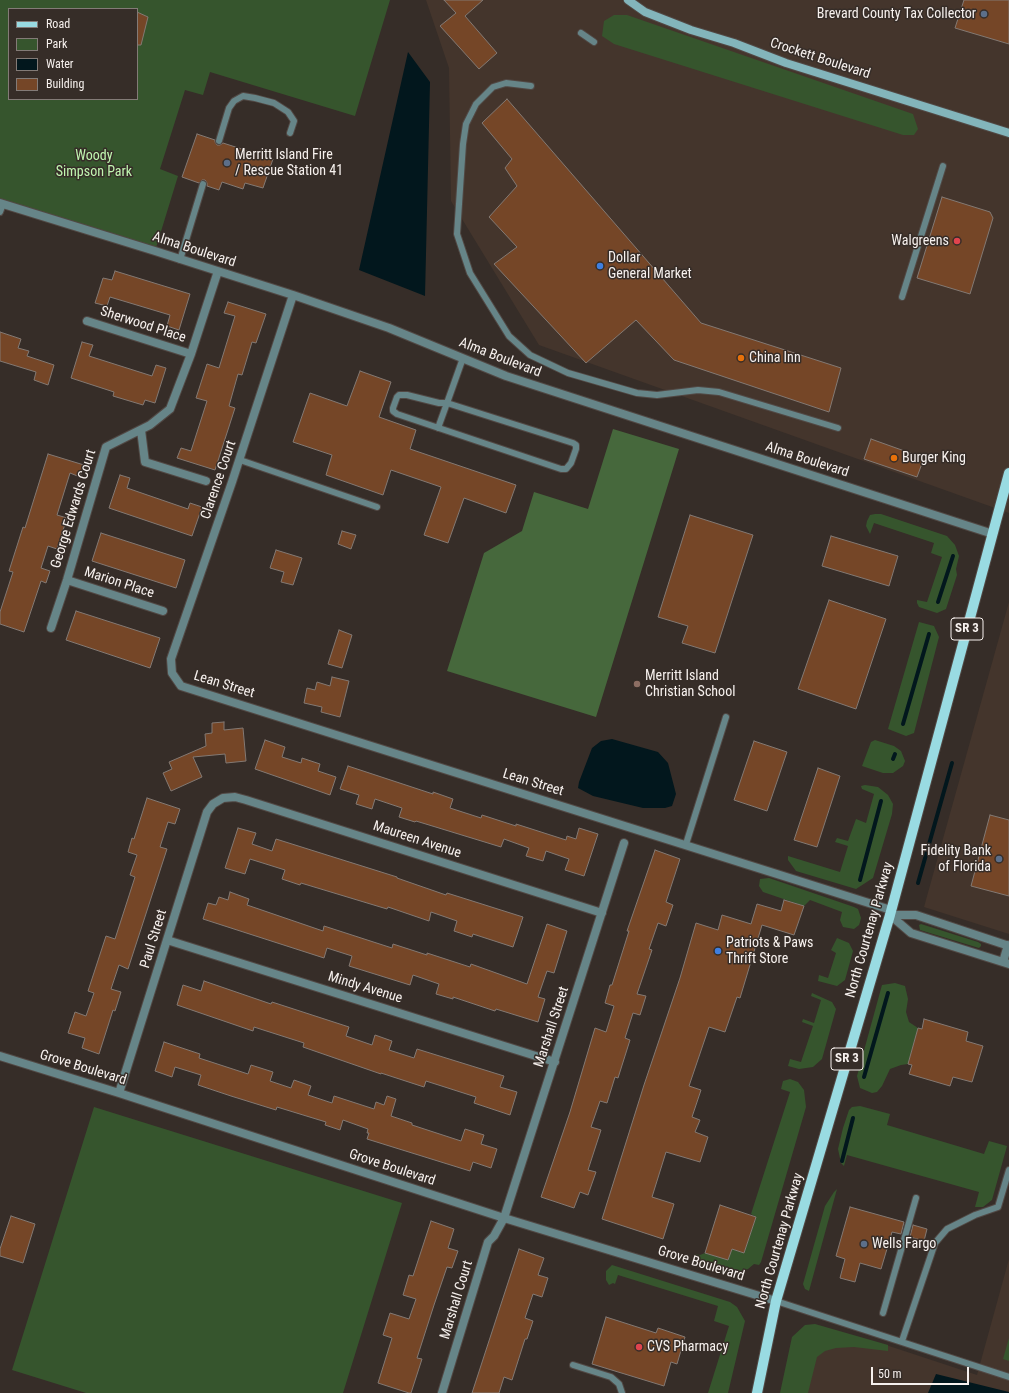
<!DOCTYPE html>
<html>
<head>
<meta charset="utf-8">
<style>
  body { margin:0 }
  #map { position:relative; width:1009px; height:1393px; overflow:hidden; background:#362d28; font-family:"Roboto Condensed",sans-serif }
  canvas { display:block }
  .legend { position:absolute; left:8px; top:8px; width:130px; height:92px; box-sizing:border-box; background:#362d28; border:1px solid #837b77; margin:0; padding:5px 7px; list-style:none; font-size:12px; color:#f7f1ee }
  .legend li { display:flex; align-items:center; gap:8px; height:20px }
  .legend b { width:20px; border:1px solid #837b77 }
  .scale { position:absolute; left:871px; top:1367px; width:98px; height:18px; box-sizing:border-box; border:2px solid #f7f1ee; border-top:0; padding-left:5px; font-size:12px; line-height:14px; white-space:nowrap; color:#f7f1ee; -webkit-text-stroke:3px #362d28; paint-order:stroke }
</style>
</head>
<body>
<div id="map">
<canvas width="1009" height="1393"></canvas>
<ul class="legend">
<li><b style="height:5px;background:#99dbe2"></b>Road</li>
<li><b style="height:11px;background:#36552d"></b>Park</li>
<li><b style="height:11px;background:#02171d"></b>Water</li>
<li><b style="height:11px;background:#754627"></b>Building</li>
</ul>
<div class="scale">50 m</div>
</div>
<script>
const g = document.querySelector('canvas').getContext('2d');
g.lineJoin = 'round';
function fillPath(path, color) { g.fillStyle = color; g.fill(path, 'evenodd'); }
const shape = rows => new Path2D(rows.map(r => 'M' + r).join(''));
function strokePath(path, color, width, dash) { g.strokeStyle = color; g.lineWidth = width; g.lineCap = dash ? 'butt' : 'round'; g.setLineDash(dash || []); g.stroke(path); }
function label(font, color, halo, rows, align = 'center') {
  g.font = font + ' "Roboto Condensed",sans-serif'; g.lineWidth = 3; g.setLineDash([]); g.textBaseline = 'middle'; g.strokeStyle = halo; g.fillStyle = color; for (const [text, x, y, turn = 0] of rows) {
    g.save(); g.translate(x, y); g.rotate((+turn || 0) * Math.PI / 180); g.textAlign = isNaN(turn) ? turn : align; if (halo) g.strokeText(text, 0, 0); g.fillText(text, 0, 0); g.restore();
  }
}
const built = shape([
  [426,0,1009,0,1009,513,539,345,451,201,449,68],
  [1009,602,1009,934,924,907],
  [1009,1259,1009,1393,797,1393,810,1342,886,1345,977,1375]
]);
const green = shape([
  [0,0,390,0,355,116,210,72,203,95,185,90,160,169,178,176,155,251,0,203],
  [9,9,137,9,137,99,9,99],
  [614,15,627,15,913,114,918,129,914,135,903,135,614,44,602,36,604,21],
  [875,514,881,514,947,536,955,545,959,556,956,569,957,575,946,609,937,613,919,607,917,603,917,600,927,602,942,557,931,553,934,543,874,523,870,534,866,526,867,521,870,515],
  [919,622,934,626,939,637,914,733,906,736,888,729],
  [875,740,894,746,901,751,905,761,903,766,893,773,883,773,862,766,871,742],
  [865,785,878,787,888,795,893,804,892,814,873,878,856,889,796,871,788,860,788,856,840,872,848,846,835,842,837,838,848,841,856,819,866,823,874,794,862,789,861,786],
  [769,878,854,907,858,909,861,918,860,922,859,925,854,929,843,927,840,920,842,912,810,900,804,906,763,892,759,886,760,879],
  [921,924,978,942,981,944,981,946,979,948,920,930,919,925],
  [837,938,849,943,853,951,845,980,837,986,818,981,819,975,828,978,836,953,831,950],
  [895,983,905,986,908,999,906,1012,909,1022,918,1028,908,1064,901,1065,890,1069,882,1086,877,1092,872,1093,860,1088,857,1076,882,985],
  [812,993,832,1002,836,1009,822,1059,813,1067,799,1069,788,1066,790,1059,801,1062,813,1026,802,1022,803,1019,814,1023,821,1000,811,996],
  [790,1079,798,1082,804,1090,806,1107,761,1262,759,1265,754,1264,748,1269,741,1271,740,1276,716,1272,691,1263,694,1254,700,1255,705,1253,728,1260,732,1249,744,1253,756,1217,751,1214,790,1092,781,1089,783,1081],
  [860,1106,890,1114,887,1125,984,1154,989,1141,1007,1146,992,1200,983,1207,975,1207,979,1192,847,1155,844,1166,841,1163,838,1149,843,1128,849,1110,852,1107],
  [94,1107,402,1203,343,1393,86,1393,12,1370],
  [837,1189,809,1291,805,1289,803,1284,825,1206,834,1192],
  [612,1265,730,1302,737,1307,745,1321,728,1393,708,1393,729,1326,714,1321,718,1306,618,1275,615,1284,613,1283,609,1285,606,1280,606,1271],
  [815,1324,888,1345,888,1351,854,1347,836,1348,825,1351,817,1357,808,1393,780,1393,792,1337,805,1325],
  [1009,1338,1009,1361,1003,1359]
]);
const forest = shape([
  [613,429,679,449,596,717,447,671,484,553,522,531,534,492,588,509]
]);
const water = shape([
  [408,52,430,82,425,296,359,270],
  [612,739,658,752,668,763,676,794,672,806,665,808,643,808,593,796,578,788,579,782,592,748,601,741],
  [936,1374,1009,1392,1009,1393,928,1393]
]);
const stream = shape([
  [938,602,953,556],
  [903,724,929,634],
  [893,759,895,754],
  [860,880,881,801],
  [918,883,952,763],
  [864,1077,888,993],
  [842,1161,853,1118]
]);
const building = shape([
  [444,0,483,0,465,16,497,53,479,69,440,26,456,13,444,0],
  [964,0,1009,0,1009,44,955,28,964,0],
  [137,12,148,17,141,45,137,45,137,12],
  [507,99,701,323,841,368,829,412,674,360,636,320,586,363,494,264,517,247,489,217,517,186,505,168,512,159,482,123,507,99],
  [197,134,215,140,215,142,217,145,220,145,223,143,273,159,263,188,245,183,243,189,222,182,219,190,207,186,207,183,205,180,202,180,199,183,182,177,197,134],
  [942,197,990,212,993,218,970,294,917,278,942,197],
  [115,271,190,294,179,330,167,326,170,315,110,297,107,306,95,303,103,278,112,280,115,271],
  [228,302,266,314,256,343,252,342,242,375,238,374,229,406,235,408,215,470,177,458,181,448,191,451,207,401,196,398,207,364,219,368,235,316,224,313,228,302],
  [0,332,21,339,18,348,29,351,27,356,54,365,48,385,34,380,36,372,0,361,0,332],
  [82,342,93,345,89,356,152,376,156,365,166,368,155,403,145,400,143,405,113,396,114,392,71,378,82,342],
  [360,371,391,382,379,417,416,430,410,449,516,485,506,513,464,498,448,543,424,535,441,487,391,470,383,495,326,475,332,455,293,442,310,393,347,406,360,371],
  [871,439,924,458,917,477,864,459,871,439],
  [48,454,84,465,80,477,70,473,57,515,67,518,57,549,48,546,41,568,50,571,46,583,41,581,24,632,0,624,0,612,13,572,9,571,23,527,25,528,48,454],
  [120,475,130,478,127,488,188,509,190,503,202,507,192,536,109,508,120,475],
  [690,515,753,535,715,653,682,643,688,626,658,617,690,515],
  [342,531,356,535,351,549,338,544,342,531],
  [101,533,185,560,176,588,92,561,101,533],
  [831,536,898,556,889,586,822,566,831,536],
  [276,550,302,558,293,585,281,582,284,572,270,568,276,550],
  [829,600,886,619,856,709,798,689,829,600],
  [76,611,160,638,150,668,66,640,76,611],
  [339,630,352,635,342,668,328,664,339,630],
  [332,677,349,681,340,717,321,712,322,707,304,703,307,688,315,690,317,682,330,686,332,677],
  [224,722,224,730,243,728,246,761,226,763,225,754,193,757,202,777,171,791,163,773,172,769,169,762,206,746,205,734,212,733,212,723,224,722],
  [265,740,285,747,282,757,301,763,302,758,320,764,318,771,336,777,330,795,255,769,265,740],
  [754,741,787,752,767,811,734,800,754,741],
  [348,766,433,794,433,792,453,799,450,808,481,818,482,815,516,826,516,824,566,840,567,836,576,839,579,828,598,834,584,876,565,870,569,859,546,851,543,861,526,856,529,848,504,839,501,847,416,821,415,822,399,817,402,808,375,799,372,809,356,804,359,795,340,789,348,766],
  [818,768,840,776,817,847,794,840,818,768],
  [147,798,180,809,175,824,168,822,160,847,167,849,128,969,119,965,111,989,121,992,115,1011,113,1010,99,1054,82,1048,85,1038,68,1033,75,1012,86,1016,94,993,88,991,106,936,115,939,135,877,130,875,137,855,128,852,132,838,134,839,147,798],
  [990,815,1009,820,1009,896,971,886,990,815],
  [238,828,256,833,252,844,272,851,276,839,397,877,397,878,446,895,447,893,523,917,513,947,473,934,472,937,454,931,457,921,431,912,429,921,388,907,387,909,301,883,300,885,282,879,285,870,250,859,245,874,225,868,238,828],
  [655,850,680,859,666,902,673,905,666,926,658,923,649,949,652,950,637,994,646,996,640,1015,633,1013,625,1038,630,1040,618,1078,615,1077,607,1103,600,1101,591,1127,601,1130,588,1170,596,1172,588,1195,580,1192,574,1208,541,1197,570,1112,595,1028,606,1032,614,1006,605,1003,610,985,612,985,629,931,627,931,655,850],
  [230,892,249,899,247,905,323,931,324,926,392,948,393,944,427,955,427,953,470,967,471,964,527,984,547,924,567,931,554,973,547,971,538,997,545,999,538,1022,496,1009,495,1011,453,997,453,999,436,994,439,984,413,975,410,985,349,966,352,956,327,948,324,958,203,919,208,903,216,905,219,897,228,900,230,892],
  [784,900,804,906,794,935,762,925,740,998,737,997,725,1032,709,1027,689,1086,701,1090,692,1117,700,1120,695,1132,708,1137,700,1162,666,1152,652,1197,674,1204,663,1239,602,1219,644,1085,680,978,696,923,718,930,722,915,751,924,757,904,781,911,784,900],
  [204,981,271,1004,272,1002,349,1027,346,1036,372,1045,375,1035,392,1041,389,1050,414,1058,417,1049,504,1076,500,1087,517,1092,510,1115,474,1103,476,1097,426,1081,424,1087,381,1073,381,1074,303,1047,304,1043,254,1027,253,1031,177,1005,183,985,201,991,204,981],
  [924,1019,968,1032,966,1041,983,1046,972,1082,953,1077,950,1086,909,1074,912,1065,908,1064,918,1028,922,1029,924,1019],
  [164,1042,200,1054,199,1058,248,1074,251,1065,273,1072,270,1081,291,1088,294,1080,311,1086,308,1095,332,1103,334,1096,374,1109,376,1102,384,1105,387,1096,396,1099,391,1116,412,1123,412,1125,461,1141,465,1129,484,1135,481,1144,497,1149,491,1168,473,1162,470,1171,367,1139,369,1133,367,1133,368,1129,343,1120,340,1130,325,1125,326,1122,277,1107,276,1110,231,1096,198,1085,201,1075,175,1067,172,1077,155,1071,164,1042],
  [720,1205,756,1217,744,1253,732,1249,728,1260,705,1253,720,1205],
  [850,1207,904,1222,901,1234,892,1232,881,1269,860,1263,855,1282,840,1278,845,1259,836,1256,850,1207],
  [11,1216,35,1224,23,1263,0,1256,0,1249,11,1216],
  [431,1221,454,1229,448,1248,458,1251,452,1268,447,1267,434,1305,417,1358,422,1359,411,1393,409,1393,378,1383,392,1338,383,1335,390,1313,409,1319,416,1299,403,1295,409,1275,413,1276,431,1221],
  [913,1225,927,1229,924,1241,910,1237,913,1225],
  [519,1249,544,1258,538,1275,548,1278,542,1297,533,1294,525,1318,533,1321,527,1339,525,1339,512,1380,504,1377,499,1393,472,1393,519,1249],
  [606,1317,656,1333,658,1328,685,1337,677,1364,671,1362,664,1386,592,1364,606,1317]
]);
const lane = shape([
  [581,33,594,42],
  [531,86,506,83,493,87,476,104,466,124,463,144,457,234,470,273,509,336,530,355,568,373,637,393,657,395,698,390,719,392,838,428],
  [219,141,229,108,234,101,243,96,255,98,274,103,288,112,294,121,290,133],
  [0,212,3,204],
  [180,260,203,184],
  [902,297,943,166],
  [438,428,447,403,439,403,407,395,399,395,397,397,393,408,393,411,397,414,561,469,566,469,571,463,576,449,576,445,573,443,447,403,463,358],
  [240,460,377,507],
  [686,844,726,717],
  [776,1301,1009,1377],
  [883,1313,916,1198],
  [902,1341,935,1243,947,1229,975,1215,998,1207,1009,1170],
  [573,1365,611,1377,619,1384,622,1393]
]);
const street = shape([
  [0,203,155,251,293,295,389,328,506,376,993,534],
  [293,295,232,482,171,659,172,673,181,686,891,910],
  [87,321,191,354],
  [141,430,145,462,206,481],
  [67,580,163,611],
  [51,628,67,580,106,447,150,425,170,409,191,354,218,271],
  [890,915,911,933,1009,964],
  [890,915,916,915,1009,946],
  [167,940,555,1062],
  [1003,962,1008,945],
  [0,1056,119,1093,504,1218,776,1301],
  [119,1093,207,812,213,804,223,798,235,797,246,800,602,913],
  [442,1393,488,1242,494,1236,504,1218,624,843]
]);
const secondary = shape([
  [628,0,645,12,691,30,734,43,786,63,1009,133]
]);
const primary = shape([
  [757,1393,776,1301,890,915,1009,473]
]);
const markers = [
  [984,14,4,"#5c6f8a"],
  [227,163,4,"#5c6f8a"],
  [957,241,4,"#e0444e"],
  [600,266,4,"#3f7fe0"],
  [741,358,4,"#e8710a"],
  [894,458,4,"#e8710a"],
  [637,684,4,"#8d6e63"],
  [999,859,4,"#5c6f8a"],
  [718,951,4,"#3f7fe0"],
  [864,1244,4,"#5c6f8a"],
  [639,1347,4,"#e0444e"]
];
const shields = [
  [967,629,32],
  [847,1059,32]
];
const shieldNames = [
  ["SR 3",967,629],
  ["SR 3",847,1059]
];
const poiNames = [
  ["Brevard County Tax Collector",976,14,"right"],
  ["Merritt Island Fire",235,155],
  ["/ Rescue Station 41",235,171],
  ["Walgreens",949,241,"right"],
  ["Dollar",608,258],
  ["General Market",608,274],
  ["China Inn",749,358],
  ["Burger King",902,458],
  ["Merritt Island",645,676],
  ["Christian School",645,692],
  ["Fidelity Bank",991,851,"right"],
  ["of Florida",991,867,"right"],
  ["Patriots & Paws",726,943],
  ["Thrift Store",726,959],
  ["Wells Fargo",872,1244],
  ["CVS Pharmacy",647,1347]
];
const streetNames = [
  ["Crockett Boulevard",820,59,18],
  ["Alma Boulevard",194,250,18],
  ["Sherwood Place",143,325,18],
  ["Alma Boulevard",500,358,21],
  ["Alma Boulevard",807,460,18],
  ["Clarence Court",219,480,-71],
  ["George Edwards Court",74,509,-73],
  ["Marion Place",119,583,18],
  ["Lean Street",224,685,17],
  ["Lean Street",533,783,17],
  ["Maureen Avenue",417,840,18],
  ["North Courtenay Parkway",870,930,-74],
  ["Paul Street",154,939,-73],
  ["Mindy Avenue",365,988,17],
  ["Marshall Street",552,1027,-72],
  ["Grove Boulevard",83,1068,17],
  ["Grove Boulevard",392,1168,18],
  ["North Courtenay Parkway",780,1241,-74],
  ["Grove Boulevard",701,1264,17],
  ["Marshall Court",457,1300,-73]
];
const parkNames = [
  ["Woody",94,156],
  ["Simpson Park",94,172]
];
fillPath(built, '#44352c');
fillPath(green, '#36552d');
fillPath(forest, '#46683c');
fillPath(water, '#02171d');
strokePath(stream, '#02171d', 4);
fillPath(building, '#754627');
strokePath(building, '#837973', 1);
strokePath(lane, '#514844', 8);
strokePath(street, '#514844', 10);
strokePath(secondary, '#514844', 10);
strokePath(primary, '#514844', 12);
strokePath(lane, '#668588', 6);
strokePath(street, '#668588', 8);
strokePath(secondary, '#83b5bb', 8);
strokePath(primary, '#99dbe2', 10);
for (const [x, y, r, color] of markers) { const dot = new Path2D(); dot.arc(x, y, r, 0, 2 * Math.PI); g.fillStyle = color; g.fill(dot); strokePath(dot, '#362d28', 1.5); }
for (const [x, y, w] of shields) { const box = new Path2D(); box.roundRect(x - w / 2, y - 11, w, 22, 3); g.fillStyle = '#362d28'; g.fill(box); strokePath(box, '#f7f1ee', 1); }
label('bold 13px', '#f7f1ee', null, shieldNames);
label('14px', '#f7f1ee', '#362d28', poiNames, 'left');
label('14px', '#f7f1ee', '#362d28', streetNames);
label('14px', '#c0f6b0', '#362d28', parkNames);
</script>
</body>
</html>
